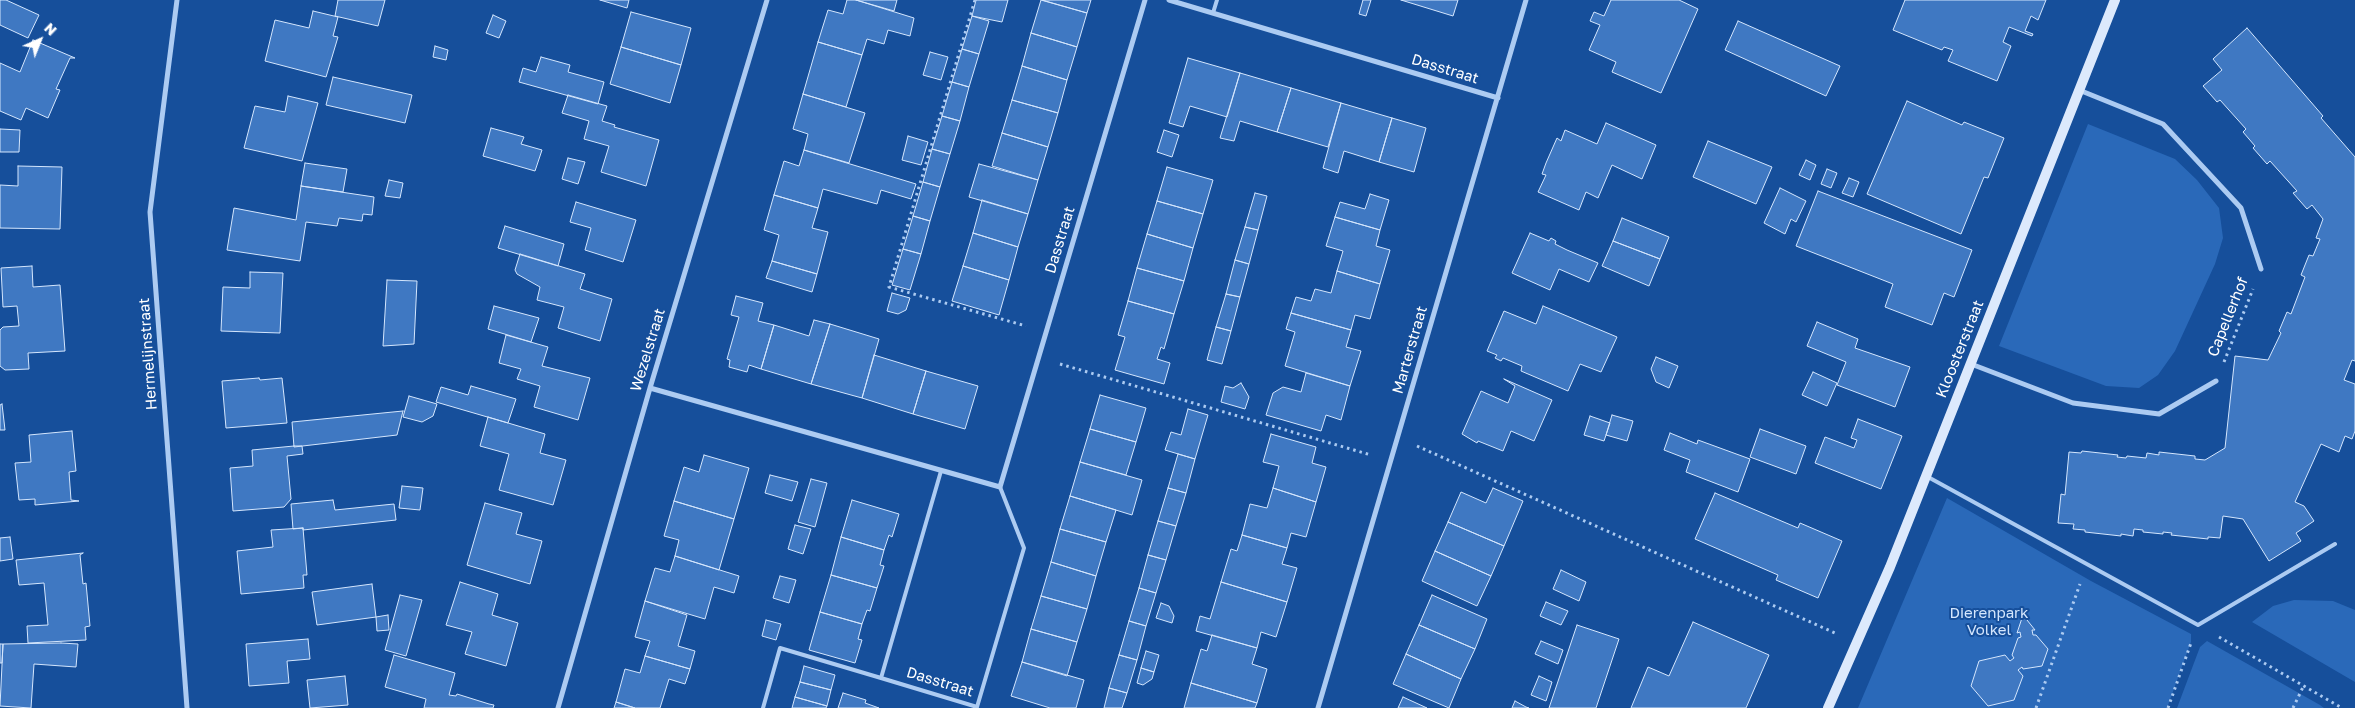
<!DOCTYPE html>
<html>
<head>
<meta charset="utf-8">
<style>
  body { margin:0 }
  #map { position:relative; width:2355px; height:708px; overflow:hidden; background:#164f9b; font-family:"Golos Text",sans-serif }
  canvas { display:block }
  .north { position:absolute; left:15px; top:15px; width:50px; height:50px; -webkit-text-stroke:4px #164f9b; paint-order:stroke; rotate:44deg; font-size:14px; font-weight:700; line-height:20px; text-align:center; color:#fff }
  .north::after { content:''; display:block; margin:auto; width:18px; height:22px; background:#fff; clip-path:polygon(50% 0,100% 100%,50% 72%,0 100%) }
</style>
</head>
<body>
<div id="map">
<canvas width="2355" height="708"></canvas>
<div class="north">N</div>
</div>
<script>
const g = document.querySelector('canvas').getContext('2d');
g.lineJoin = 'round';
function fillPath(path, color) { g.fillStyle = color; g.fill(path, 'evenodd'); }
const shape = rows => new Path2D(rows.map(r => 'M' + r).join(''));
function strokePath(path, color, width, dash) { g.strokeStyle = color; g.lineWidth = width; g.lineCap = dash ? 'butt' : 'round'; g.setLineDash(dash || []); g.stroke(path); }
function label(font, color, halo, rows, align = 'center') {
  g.font = font + ' "Golos Text",sans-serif'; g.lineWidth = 4; g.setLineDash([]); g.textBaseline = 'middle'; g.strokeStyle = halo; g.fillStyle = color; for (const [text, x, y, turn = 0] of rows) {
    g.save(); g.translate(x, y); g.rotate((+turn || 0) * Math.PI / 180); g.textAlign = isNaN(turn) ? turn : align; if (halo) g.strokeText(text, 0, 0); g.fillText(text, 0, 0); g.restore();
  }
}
const green = shape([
  [2088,124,2175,159,2197,180,2219,208,2223,238,2215,264,2175,351,2158,375,2139,388,2106,386,1999,346],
  [1947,498,2091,581,2191,634,2191,642,2167,708,1858,708],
  [2294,600,2333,601,2355,610,2355,682,2252,622,2273,606],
  [2207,641,2320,705,2324,708,2177,708,2200,647]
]);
const building = shape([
  [0,0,6,0,39,15,28,38,0,25,0,0],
  [338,0,385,0,378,26,335,16,338,0],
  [600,0,629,0,627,8,600,0],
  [847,0,856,0,914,18,910,36,888,30,884,44,867,39,862,55,818,42,828,10,843,14,847,0],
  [856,0,897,0,894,11,856,0],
  [976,0,1008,0,1002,22,972,16,976,0],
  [1041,0,1087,13,1077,47,1031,33,1041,0],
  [1042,0,1091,0,1087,13,1042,0],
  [1363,0,1371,0,1366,16,1359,14,1363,0],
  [1401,0,1458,0,1453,16,1401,0],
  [1611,0,1679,0,1698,9,1661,93,1612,72,1616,62,1589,50,1600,25,1590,21,1594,12,1604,16,1611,0],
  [1905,0,2046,0,2038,20,2031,16,2025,31,2033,34,2032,36,2009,27,2003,42,2011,46,1997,81,1948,61,1953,50,1944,47,1942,50,1893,30,1905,0],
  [313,11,338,17,333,36,338,37,326,77,265,61,275,20,309,28,313,11],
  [631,12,691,28,681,65,621,47,631,12],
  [493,15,506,21,499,38,486,33,493,15],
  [972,16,989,21,979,54,962,49,972,16],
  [1738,21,1840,66,1826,96,1725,50,1738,21],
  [2247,28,2323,116,2321,118,2355,157,2355,361,2352,360,2344,380,2355,384,2355,431,2352,439,2345,436,2339,452,2321,444,2295,502,2304,506,2314,521,2296,533,2301,541,2269,561,2243,519,2223,516,2220,538,2208,537,2208,539,2171,535,2172,533,2163,532,2163,534,2143,532,2143,530,2134,529,2133,536,2121,534,2121,536,2085,532,2085,530,2073,529,2074,524,2058,523,2061,494,2065,495,2069,452,2081,453,2082,451,2118,455,2117,457,2126,458,2127,456,2146,458,2147,453,2159,455,2159,452,2195,456,2195,459,2205,460,2225,448,2235,356,2268,360,2281,333,2279,331,2287,312,2291,314,2305,277,2301,275,2309,255,2313,256,2320,239,2316,238,2323,219,2312,205,2307,209,2293,193,2297,191,2270,161,2267,164,2253,148,2255,146,2243,132,2246,129,2220,100,2217,102,2203,86,2222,70,2213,59,2247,28],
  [1031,33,1077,47,1067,80,1022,66,1031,33],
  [33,40,75,58,70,58,56,89,60,90,48,118,26,108,21,120,0,111,0,63,20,72,33,40],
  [818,42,862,55,846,107,803,94,818,42],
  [435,46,448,50,446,60,433,57,435,46],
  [621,47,681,65,670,103,610,84,621,47],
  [962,49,979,54,969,87,952,82,962,49],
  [930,52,948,57,941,80,923,75,930,52],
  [541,57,570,65,568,72,604,82,598,104,519,82,523,68,536,72,541,57],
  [1188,58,1240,73,1227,117,1190,106,1183,127,1169,123,1188,58],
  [1022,66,1067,80,1058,113,1012,100,1022,66],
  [1240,73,1291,88,1277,132,1240,121,1234,141,1220,138,1240,73],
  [333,77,412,95,405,123,326,105,333,77],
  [952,82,969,87,960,121,942,116,952,82],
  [1291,88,1341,103,1328,147,1277,132,1291,88],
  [803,94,865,113,849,163,804,150,808,134,793,129,803,94],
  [568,95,607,106,602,121,615,125,614,127,659,140,646,186,601,172,609,146,584,139,589,121,562,113,568,95],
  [288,96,318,103,302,161,244,148,255,106,285,112,288,96],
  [1012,100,1058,113,1048,147,1002,133,1012,100],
  [1907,101,1962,125,1964,122,2004,138,1988,178,1984,177,1961,234,1867,194,1907,101],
  [1341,103,1392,118,1379,162,1344,151,1338,173,1323,168,1341,103],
  [942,116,960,121,950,154,932,149,942,116],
  [1392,118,1426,128,1414,172,1379,162,1392,118],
  [1606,123,1656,145,1642,179,1612,165,1598,198,1586,192,1579,210,1538,192,1546,175,1542,174,1546,163,1557,138,1561,141,1565,130,1597,144,1606,123],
  [491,128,524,137,521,144,542,150,535,171,483,156,491,128],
  [0,129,20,130,19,152,0,152,0,129],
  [1164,130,1179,135,1172,157,1157,152,1164,130],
  [1002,133,1048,147,1038,180,992,166,1002,133],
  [908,136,928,142,921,165,902,160,908,136],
  [1708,141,1772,167,1756,204,1693,177,1708,141],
  [932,149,950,154,940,187,923,182,932,149],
  [804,150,916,184,911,199,881,190,877,204,823,189,818,208,774,195,784,161,799,166,804,150],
  [568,158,585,162,578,184,562,179,568,158],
  [1806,160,1816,165,1810,180,1799,175,1806,160],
  [305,163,347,169,343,192,301,186,305,163],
  [979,164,1038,180,1028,214,969,197,979,164],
  [18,166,62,167,60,229,0,228,0,185,18,186,18,166],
  [1167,167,1213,180,1203,214,1157,201,1167,167],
  [1827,169,1837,173,1831,188,1821,184,1827,169],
  [1849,178,1859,182,1853,197,1842,193,1849,178],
  [389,180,403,183,400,198,385,196,389,180],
  [923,182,940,187,930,221,913,216,923,182],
  [301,186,374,197,372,215,363,214,362,221,339,218,337,226,306,222,300,261,227,250,234,208,296,220,301,186],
  [1780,188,1806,201,1796,222,1791,219,1785,234,1764,223,1780,188],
  [1818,191,1972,250,1954,297,1944,293,1932,325,1885,307,1893,284,1796,246,1818,191],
  [1255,193,1267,196,1258,230,1245,227,1255,193],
  [1370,194,1389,200,1380,230,1335,217,1340,202,1365,209,1370,194],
  [774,195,818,208,812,228,828,232,817,274,772,261,779,235,764,230,774,195],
  [982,200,1028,214,1018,247,973,233,982,200],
  [1157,201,1203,214,1193,248,1147,234,1157,201],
  [576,202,636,220,623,262,585,250,591,228,570,222,576,202],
  [913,216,930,221,921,254,903,249,913,216],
  [1335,217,1380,230,1376,246,1390,250,1380,284,1337,271,1343,251,1326,246,1335,217],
  [1622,218,1669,237,1660,259,1613,241,1622,218],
  [505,226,564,244,558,266,498,248,505,226],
  [1245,227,1258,230,1249,264,1235,260,1245,227],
  [973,233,1018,247,1009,280,963,266,973,233],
  [1530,233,1549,241,1551,238,1556,241,1555,244,1567,250,1598,263,1589,282,1559,269,1550,290,1512,273,1530,233],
  [1147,234,1193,248,1184,281,1137,268,1147,234],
  [1613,241,1660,259,1649,286,1602,266,1613,241],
  [903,249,921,254,910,290,892,285,903,249],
  [520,254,585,274,580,289,612,299,600,341,558,328,564,307,537,300,540,287,517,274,515,270,520,254],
  [1235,260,1249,264,1240,297,1226,294,1235,260],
  [772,261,817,274,812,292,766,278,772,261],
  [32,266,33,287,60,285,65,351,28,353,29,369,5,370,0,366,0,330,3,327,19,326,17,306,3,307,1,268,32,266],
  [963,266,1009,280,999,315,952,301,963,266],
  [1137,268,1184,281,1174,314,1128,301,1137,268],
  [1337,271,1380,284,1370,319,1355,315,1351,330,1291,313,1296,297,1311,301,1315,289,1331,293,1337,271],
  [250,272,283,273,280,333,221,331,223,287,250,288,250,272],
  [387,280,417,281,414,344,383,346,387,280],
  [892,293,910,298,906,310,898,314,887,311,892,293],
  [1226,294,1240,297,1231,331,1216,327,1226,294],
  [736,296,763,303,758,321,774,325,761,369,749,365,747,372,729,367,730,360,727,359,739,317,731,315,736,296],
  [1128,301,1174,314,1164,349,1161,347,1157,359,1170,363,1164,384,1115,370,1125,337,1118,335,1128,301],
  [494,306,539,318,531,342,488,329,494,306],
  [1543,306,1617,337,1601,372,1580,364,1568,391,1521,371,1522,366,1503,358,1501,361,1495,358,1497,355,1487,351,1504,311,1536,324,1543,306],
  [1291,313,1351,330,1346,347,1361,351,1350,386,1285,366,1295,332,1286,329,1291,313],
  [814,320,830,324,811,384,761,369,774,325,809,336,814,320],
  [1817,322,1858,339,1855,348,1910,367,1895,407,1837,385,1846,362,1807,346,1817,322],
  [830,324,879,339,862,398,811,384,830,324],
  [1216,327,1231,331,1222,364,1207,360,1216,327],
  [506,335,548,347,542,366,590,378,578,420,534,407,540,386,517,379,521,369,499,363,506,335],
  [874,355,926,371,913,414,862,398,874,355],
  [1656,357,1678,366,1669,388,1656,382,1651,369,1656,357],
  [926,371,978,386,965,429,913,414,926,371],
  [1813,372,1837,383,1827,406,1802,395,1813,372],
  [1306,373,1350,386,1341,420,1326,415,1321,431,1266,415,1273,393,1283,387,1301,392,1306,373],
  [259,378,260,380,282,378,287,423,226,428,222,381,259,378],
  [1504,379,1552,400,1534,441,1511,431,1503,451,1478,441,1477,443,1462,434,1481,391,1508,403,1515,386,1504,379],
  [1241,383,1249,397,1245,409,1221,402,1225,386,1233,388,1241,383],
  [471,386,516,399,508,423,436,402,441,387,468,395,471,386],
  [1100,395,1146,408,1136,442,1090,429,1100,395],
  [409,396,437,404,433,416,422,422,403,417,409,396],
  [2,404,5,430,0,430,0,405,2,404],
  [1188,409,1208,415,1195,459,1165,450,1171,432,1181,435,1188,409],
  [403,411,397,435,294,447,292,422,403,411],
  [1612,415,1633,421,1627,441,1606,435,1612,415],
  [1590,416,1610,423,1604,441,1584,435,1590,416],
  [488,417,545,434,540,453,566,460,553,505,499,490,509,454,480,446,488,417],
  [1858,419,1902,436,1881,489,1815,463,1825,437,1854,448,1857,440,1851,438,1858,419],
  [1090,429,1136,442,1126,475,1080,462,1090,429],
  [1760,429,1806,446,1796,474,1750,457,1760,429],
  [72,431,76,471,69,472,71,500,79,501,35,505,35,499,19,500,15,463,31,462,29,435,72,431],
  [1670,433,1697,444,1698,440,1750,459,1738,492,1686,472,1690,460,1664,450,1670,433],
  [1271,434,1316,447,1312,463,1326,467,1316,502,1273,488,1279,466,1263,462,1271,434],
  [294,446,302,446,303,454,287,456,291,499,284,507,233,511,230,468,253,466,252,450,294,446],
  [1178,454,1195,459,1186,493,1168,488,1178,454],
  [704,455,749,468,734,519,674,501,684,467,699,472,704,455],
  [1080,462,1142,480,1132,515,1070,496,1080,462],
  [770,475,798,482,792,501,765,493,770,475],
  [811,479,827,483,815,527,798,522,811,479],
  [402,486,423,488,420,510,399,508,402,486],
  [1168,488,1186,493,1176,526,1158,521,1168,488],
  [1273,488,1316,502,1306,537,1291,533,1287,548,1242,535,1250,504,1267,508,1273,488],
  [1493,488,1523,501,1504,546,1448,522,1461,492,1486,503,1493,488],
  [1715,493,1798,528,1800,523,1842,541,1818,598,1776,580,1778,575,1695,539,1715,493],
  [1070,496,1116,510,1106,542,1060,529,1070,496],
  [333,500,335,510,394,504,396,520,303,530,303,528,293,529,291,504,333,500],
  [852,500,899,514,892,537,889,535,884,550,841,537,852,500],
  [674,501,734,519,719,570,675,556,679,540,664,536,674,501],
  [485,503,522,513,516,534,542,541,530,584,467,565,485,503],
  [1158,521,1176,526,1166,560,1148,555,1158,521],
  [1448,522,1504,546,1491,576,1435,551,1448,522],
  [795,525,811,529,803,554,788,549,795,525],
  [303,528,307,575,303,575,304,588,241,594,237,551,273,547,271,530,303,528],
  [1060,529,1106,542,1096,576,1051,562,1060,529],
  [1242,535,1287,548,1282,564,1297,568,1287,602,1221,582,1231,549,1237,551,1242,535],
  [10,537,13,559,0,561,0,538,10,537],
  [841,537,884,550,880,565,884,566,877,588,831,575,841,537],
  [1435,551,1491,576,1477,606,1422,581,1435,551],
  [83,553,80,555,83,584,86,583,90,626,85,627,86,640,28,643,27,626,48,625,44,583,19,585,16,560,83,553],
  [1148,555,1166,560,1156,593,1139,588,1148,555],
  [675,556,739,576,734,593,714,587,705,619,645,601,655,568,670,572,675,556],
  [1051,562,1096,576,1087,609,1041,596,1051,562],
  [1561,570,1586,582,1579,601,1553,589,1561,570],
  [831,575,877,588,870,611,867,610,862,624,820,612,831,575],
  [780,576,796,580,789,603,773,598,780,576],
  [460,582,498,594,492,615,518,623,506,666,465,654,472,632,446,625,460,582],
  [1221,582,1287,602,1276,637,1261,632,1257,648,1196,631,1200,616,1210,619,1221,582],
  [372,584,376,617,317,625,312,592,372,584],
  [1139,588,1156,593,1146,626,1129,621,1139,588],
  [400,595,422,600,406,656,385,650,400,595],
  [1432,595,1487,619,1475,649,1419,625,1432,595],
  [1041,596,1087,609,1077,642,1031,629,1041,596],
  [645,601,687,615,678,646,695,651,690,669,645,656,650,641,635,637,645,601],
  [1546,602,1568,611,1561,625,1540,616,1546,602],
  [1161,603,1169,606,1174,616,1172,623,1156,618,1161,603],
  [820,612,862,624,858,639,862,640,855,663,809,650,820,612],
  [388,615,389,630,377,631,376,617,388,615],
  [2023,615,2035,630,2032,630,2033,635,2036,635,2048,649,2042,666,2023,669,2022,667,2018,670,2023,676,2014,700,1988,706,1971,686,1979,661,2005,655,2010,661,2014,658,2012,655,2018,638,2021,637,2020,632,2017,633,2023,615],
  [766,620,781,624,776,640,762,636,766,620],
  [1129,621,1146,626,1137,660,1119,655,1129,621],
  [1693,622,1769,655,1746,708,1631,708,1648,667,1669,676,1693,622],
  [1419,625,1475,649,1461,679,1406,654,1419,625],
  [1577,625,1619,639,1596,708,1549,708,1577,625],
  [1031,629,1077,642,1067,676,1022,662,1031,629],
  [1212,635,1257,648,1252,664,1267,669,1257,703,1191,683,1201,649,1207,651,1212,635],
  [308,639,310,659,287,661,289,683,249,686,246,644,308,639],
  [1541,641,1563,650,1558,664,1535,654,1541,641],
  [61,643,78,644,76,667,34,664,31,708,0,706,3,644,61,643],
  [0,644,3,644,2,663,0,663,0,644],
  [1146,651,1159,655,1154,672,1141,668,1146,651],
  [1406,654,1461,679,1449,708,1393,684,1406,654],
  [394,655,455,673,449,695,456,696,457,694,489,704,494,705,493,708,424,708,426,699,385,687,394,655],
  [1119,655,1137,660,1127,693,1109,688,1119,655],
  [645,656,690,669,685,684,669,679,660,708,635,708,616,702,625,669,640,673,645,656],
  [1022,662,1084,680,1076,708,1050,708,1011,696,1022,662],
  [804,666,835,675,831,690,800,682,804,666],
  [1141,668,1154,672,1152,679,1143,685,1137,683,1141,668],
  [345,676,348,705,310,708,307,680,345,676],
  [1539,676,1552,682,1546,701,1531,695,1539,676],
  [800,682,831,690,827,706,795,697,800,682],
  [1191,683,1257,703,1255,708,1184,708,1191,683],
  [1109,688,1127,693,1122,708,1104,708,1109,688],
  [843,693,866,700,865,703,879,708,838,708,843,693],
  [795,697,827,706,826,708,792,708,795,697],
  [1403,697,1427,708,1398,708,1403,697],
  [1515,701,1526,707,1529,708,1512,708,1515,701],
  [616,702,635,708,614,708,616,702]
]);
const path = shape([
  [975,0,889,287,1026,326],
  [2224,362,2253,289],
  [1060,364,1371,455],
  [1417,446,1835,633],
  [2219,637,2342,708],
  [2036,708,2080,584],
  [2168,708,2191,643],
  [2293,708,2304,685]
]);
const lane = shape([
  [1213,13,1217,0],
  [941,471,881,678,977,707,1024,548,1000,487],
  [1928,477,2198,625,2335,544],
  [763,708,780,648,881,678]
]);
const street = shape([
  [177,0,150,212,187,708],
  [1169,0,1498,98],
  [2079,90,2163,124,2241,208,2261,269],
  [1971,364,2073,403,2159,414,2216,381],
  [650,388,1000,487,1145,0],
  [558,708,650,388,767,0],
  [1318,708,1526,0]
]);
const secondary = shape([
  [1828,708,1890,567,2115,0]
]);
const streetNames = [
  ["Dasstraat",1445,69,17],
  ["Dasstraat",1060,240,-73],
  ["Capellerhof",2228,317,-68],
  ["Kloosterstraat",1960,349,-68],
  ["Wezelstraat",648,350,-73],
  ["Marterstraat",1410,350,-74],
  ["Hermelijnstraat",148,354,-94],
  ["Dasstraat",940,682,17]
];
const parkNames = [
  ["Dierenpark",1989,613],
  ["Volkel",1989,630]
];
fillPath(green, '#2a69b9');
fillPath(building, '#3f78c2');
strokePath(building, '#d4e6fd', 1);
strokePath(path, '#accbf2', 3, [2.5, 4]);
strokePath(lane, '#accbf2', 4);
strokePath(street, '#accbf2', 5);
strokePath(secondary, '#dce9fc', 10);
label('15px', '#fff', '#164f9b', streetNames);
label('15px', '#d4e6fd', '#164f9b', parkNames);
</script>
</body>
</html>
